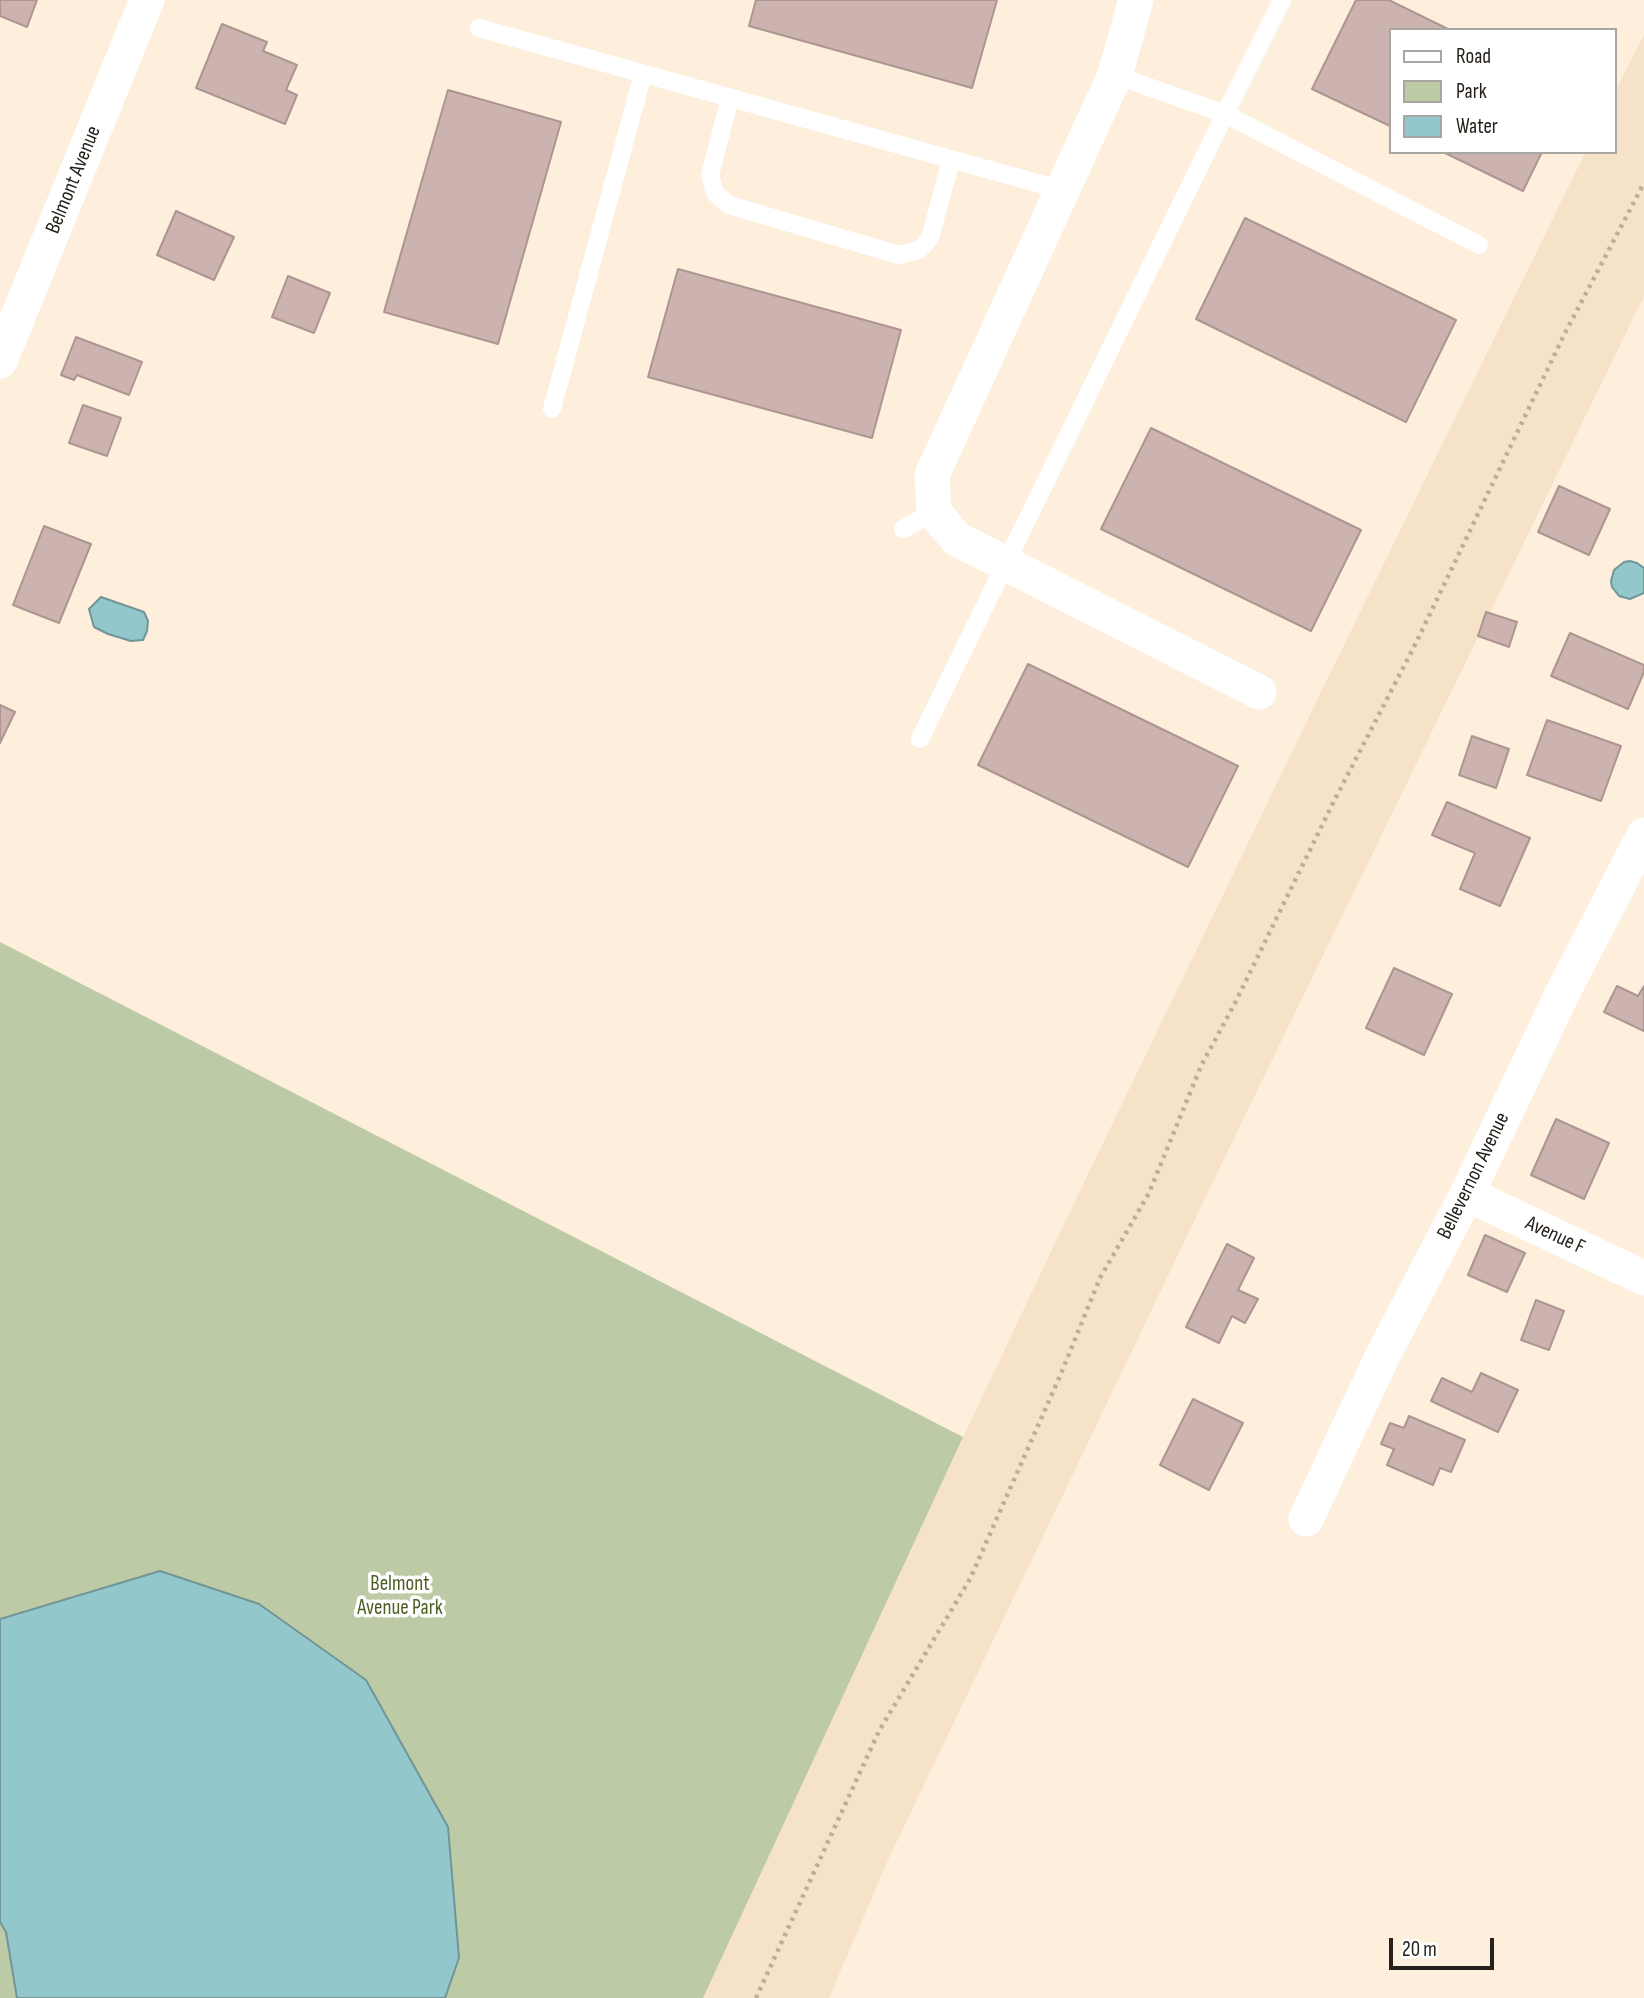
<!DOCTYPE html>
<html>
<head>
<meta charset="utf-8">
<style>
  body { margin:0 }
  #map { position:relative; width:1644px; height:1998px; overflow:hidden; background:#feefdd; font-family:"Sofia Sans Condensed",sans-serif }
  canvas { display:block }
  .legend { position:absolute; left:1389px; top:28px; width:228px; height:126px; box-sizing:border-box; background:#fff; border:2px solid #a8a6a3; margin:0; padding:9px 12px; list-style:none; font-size:21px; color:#26211a }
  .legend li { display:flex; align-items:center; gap:14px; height:35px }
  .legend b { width:35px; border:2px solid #a8a6a3 }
  .scale { position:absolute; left:1389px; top:1938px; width:105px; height:32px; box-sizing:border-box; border:4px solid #26211a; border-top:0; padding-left:9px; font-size:21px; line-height:24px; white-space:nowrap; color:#26211a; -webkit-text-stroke:5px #fff; paint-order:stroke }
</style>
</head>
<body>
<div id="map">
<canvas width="1644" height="1998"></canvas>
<ul class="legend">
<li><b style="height:9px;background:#fff"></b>Road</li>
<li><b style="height:19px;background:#bdcaa6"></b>Park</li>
<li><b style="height:19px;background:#92c7cc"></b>Water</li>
</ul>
<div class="scale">20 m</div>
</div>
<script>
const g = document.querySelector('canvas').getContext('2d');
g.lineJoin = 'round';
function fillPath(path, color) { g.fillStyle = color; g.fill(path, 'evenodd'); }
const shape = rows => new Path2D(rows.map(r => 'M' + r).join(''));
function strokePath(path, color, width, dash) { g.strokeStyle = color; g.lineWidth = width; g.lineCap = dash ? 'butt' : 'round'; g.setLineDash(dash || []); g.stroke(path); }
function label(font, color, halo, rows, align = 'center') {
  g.font = font + ' "Sofia Sans Condensed",sans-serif'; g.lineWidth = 7; g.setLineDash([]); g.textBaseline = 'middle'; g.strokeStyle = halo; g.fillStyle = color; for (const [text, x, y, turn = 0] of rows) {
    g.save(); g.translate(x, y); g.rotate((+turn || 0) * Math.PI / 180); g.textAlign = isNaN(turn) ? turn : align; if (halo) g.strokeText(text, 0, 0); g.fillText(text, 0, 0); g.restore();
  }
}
const built = shape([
  [1644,34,1644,296,1223,1161,888,1860,829,1998,698,1998,1063,1226,1320,694,1580,163,1585,152,1614,152,1614,94]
]);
const green = shape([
  [0,942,963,1437,703,1998,0,1998]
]);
const water = shape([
  [1630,561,1637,563,1644,568,1644,593,1630,599,1619,596,1612,587,1611,581,1614,570,1624,562,1630,561],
  [101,597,144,612,148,621,147,631,143,640,131,641,108,634,94,627,89,609,101,597],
  [160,1571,259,1604,366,1680,448,1827,459,1958,445,1998,17,1998,6,1932,0,1922,0,1619,160,1571]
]);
const building = shape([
  [0,0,37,0,27,27,0,16,0,0],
  [756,0,997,0,972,88,749,26,756,0],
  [1356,0,1389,0,1450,30,1390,30,1390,126,1312,89,1356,0],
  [222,24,267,42,263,51,297,65,286,90,297,95,285,124,196,88,222,24],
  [448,90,561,122,498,344,384,312,448,90],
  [1443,152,1542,152,1523,191,1443,152],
  [176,211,234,237,214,280,157,255,176,211],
  [1245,218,1456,320,1406,422,1196,319,1245,218],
  [678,269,901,330,872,438,648,377,678,269],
  [288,276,330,293,314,333,272,317,288,276],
  [76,337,142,362,129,395,77,375,74,380,61,375,76,337],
  [83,405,121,418,107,456,69,443,83,405],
  [1151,428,1361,530,1311,631,1101,529,1151,428],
  [1559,486,1610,509,1589,555,1538,532,1559,486],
  [44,526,91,544,59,623,13,605,44,526],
  [1486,612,1517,622,1509,647,1478,636,1486,612],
  [1570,633,1644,665,1644,672,1628,709,1551,676,1570,633],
  [1028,664,1238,766,1188,867,978,765,1028,664],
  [0,705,15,712,0,743,0,705],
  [1547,720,1621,746,1601,801,1527,775,1547,720],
  [1472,736,1509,749,1496,788,1459,775,1472,736],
  [1447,802,1530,838,1500,906,1460,889,1475,853,1432,835,1447,802],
  [1394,968,1452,994,1424,1055,1366,1028,1394,968],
  [1617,986,1638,996,1644,986,1644,1031,1604,1012,1617,986],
  [1556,1119,1609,1143,1584,1199,1531,1175,1556,1119],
  [1485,1235,1525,1253,1507,1292,1468,1275,1485,1235],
  [1227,1244,1254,1258,1238,1290,1258,1299,1245,1323,1232,1316,1219,1343,1186,1327,1227,1244],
  [1536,1300,1564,1311,1549,1350,1521,1340,1536,1300],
  [1481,1373,1518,1390,1498,1432,1431,1401,1442,1378,1472,1392,1481,1373],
  [1193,1399,1243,1423,1209,1490,1160,1465,1193,1399],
  [1409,1416,1465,1440,1451,1472,1440,1468,1433,1485,1387,1465,1394,1449,1381,1444,1390,1423,1404,1428,1409,1416]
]);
const path = shape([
  [756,1998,879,1731,970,1579,1060,1376,1100,1278,1149,1193,1201,1066,1235,1003,1332,805,1415,645,1564,335,1644,183]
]);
const lane = shape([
  [479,28,1062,190],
  [1115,75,1225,114,1282,0],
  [730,98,710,175,715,193,729,205,899,255,919,250,930,238,951,160],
  [552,409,643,74],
  [903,529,934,512],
  [920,739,1225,114,1479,245]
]);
const street = shape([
  [1136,0,1115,75,932,475,934,512,957,539,1259,692],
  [0,361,147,0],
  [1467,1194,1644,1278],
  [1306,1519,1382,1357,1467,1194,1562,994,1644,835]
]);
const streetNames = [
  ["Belmont Avenue",74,180,-68],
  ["Bellevernon Avenue",1474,1176,-64],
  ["Avenue F",1555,1236,25]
];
const parkNames = [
  ["Belmont",400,1585],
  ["Avenue Park",400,1609]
];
fillPath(built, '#f6e2c9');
fillPath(green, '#bdcaa6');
fillPath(water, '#92c7cc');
strokePath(water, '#729597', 2);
fillPath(building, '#ccb3af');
strokePath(building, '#ad9591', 2);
strokePath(path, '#baaea0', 4.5, [3.5, 5]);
strokePath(lane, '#fff', 18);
strokePath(street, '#fff', 35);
label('21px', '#26211a', '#fff', streetNames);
label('21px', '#4d5e23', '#fff', parkNames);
</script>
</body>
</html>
